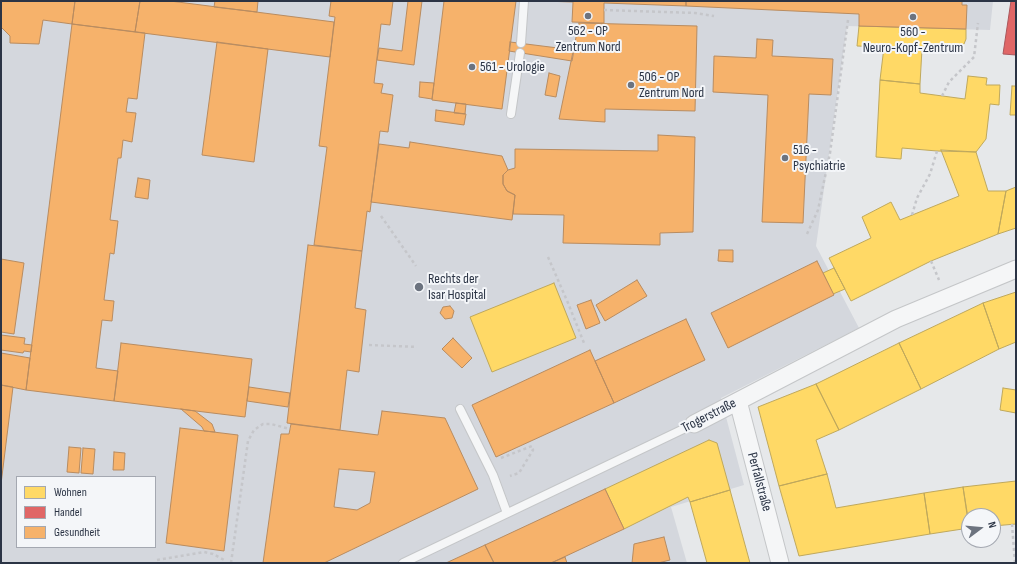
<!DOCTYPE html>
<html>
<head>
<meta charset="utf-8">
<style>
  body { margin:0 }
  #map { position:relative; width:1017px; height:564px; overflow:hidden; background:#e6e8ea; font-family:"Sofia Sans Condensed",sans-serif }
  canvas { display:block }
  .frame { position:absolute; inset:0; border:2px solid #2b3445; pointer-events:none }
  .legend { position:absolute; left:16px; top:476px; width:140px; height:72px; box-sizing:border-box; background:#f4f6f9; border:1px solid #a4a8b1; margin:0; padding:5px 7px; list-style:none; font-size:12px; color:#2b3445 }
  .legend li { display:flex; align-items:center; gap:8px; height:20px }
  .legend b { width:20px; border:1px solid #a4a8b1 }
  .north { position:absolute; left:961px; top:508px; width:40px; height:40px; box-sizing:border-box; background:#f4f6f9; border:1px solid #a4a8b1; border-radius:50%; rotate:74deg; font-size:11px; font-weight:700; line-height:16px; text-align:center; color:#2b3445 }
  .north::after { content:''; display:block; margin:auto; width:14px; height:18px; background:#6c737f; clip-path:polygon(50% 0,100% 100%,50% 72%,0 100%) }
</style>
</head>
<body>
<div id="map">
<canvas width="1017" height="564"></canvas>
<div class="frame"></div>
<ul class="legend">
<li><b style="height:11px;background:#ffd966"></b>Wohnen</li>
<li><b style="height:11px;background:#e06666"></b>Handel</li>
<li><b style="height:11px;background:#f6b26b"></b>Gesundheit</li>
</ul>
<div class="north">N</div>
</div>
<script>
const g = document.querySelector('canvas').getContext('2d');
g.lineJoin = 'round';
function fillPath(path, color) { g.fillStyle = color; g.fill(path, 'evenodd'); }
const shape = rows => new Path2D(rows.map(r => 'M' + r).join(''));
function strokePath(path, color, width, dash) { g.strokeStyle = color; g.lineWidth = width; g.lineCap = dash ? 'butt' : 'round'; g.setLineDash(dash || []); g.stroke(path); }
function label(font, color, halo, rows, align = 'center') {
  g.font = font + ' "Sofia Sans Condensed",sans-serif'; g.lineWidth = 4; g.setLineDash([]); g.textBaseline = 'middle'; g.strokeStyle = halo; g.fillStyle = color; for (const [text, x, y, turn = 0] of rows) {
    g.save(); g.translate(x, y); g.rotate((+turn || 0) * Math.PI / 180); g.textAlign = isNaN(turn) ? turn : align; if (halo) g.strokeText(text, 0, 0); g.fillText(text, 0, 0); g.restore();
  }
}
const built = shape([
  [1,1,993,1,990,30,847,26,816,246,859,328,721,398,744,485,671,507,687,563,1,563],
  [17,477,155,477,155,547,17,547]
]);
const homes = shape([
  [859,26,966,29,966,39,964,44,956,48,922,49,920,84,880,80,884,47,857,46,859,26],
  [968,76,987,78,986,85,1000,85,999,105,990,104,986,139,976,152,937,151,902,148,901,159,876,157,880,80,920,84,920,93,965,99,968,76],
  [1012,86,1016,86,1016,115,1010,115,1012,86],
  [941,150,976,152,988,191,1006,191,998,234,931,261,851,301,829,258,871,238,862,217,891,202,900,220,959,196,941,150],
  [1016,187,1016,228,998,234,1006,191,1016,187],
  [834,268,845,289,833,294,823,273,834,268],
  [554,283,576,338,492,372,470,317,554,283],
  [1016,292,1016,342,999,349,983,303,1016,292],
  [983,303,999,349,921,389,899,343,983,303],
  [899,343,921,389,839,430,816,384,899,343],
  [816,384,839,430,816,440,827,474,779,486,758,407,816,384],
  [1003,388,1016,390,1016,413,1000,410,1003,388],
  [709,440,717,443,730,490,690,502,688,497,624,529,605,489,709,440],
  [827,474,836,508,924,493,930,534,799,556,779,486,827,474],
  [1016,481,1016,524,993,526,993,516,969,516,969,524,963,487,1016,481],
  [963,487,969,528,930,534,924,493,963,487],
  [730,490,750,563,707,563,690,502,730,490]
]);
const shops = shape([
  [1011,1,1016,1,1016,55,1003,54,1011,1]
]);
const health = shape([
  [1,1,75,1,72,24,43,20,39,44,10,43,10,36,1,27,1,1],
  [75,1,140,1,135,32,72,24,75,1],
  [140,1,170,1,334,22,330,57,135,32,140,1],
  [215,1,258,1,257,12,214,7,215,1],
  [331,1,393,1,390,25,381,24,374,83,383,84,381,93,393,95,388,132,380,131,370,212,367,211,362,251,314,245,327,147,319,146,335,17,329,16,331,1],
  [408,1,422,1,414,65,377,60,379,48,402,51,408,1],
  [444,1,516,1,502,109,432,100,444,1],
  [543,1,686,1,686,6,604,3,604,23,572,22,573,2,543,1],
  [686,1,962,1,962,5,967,5,966,29,859,26,859,14,686,6,686,1],
  [579,23,697,26,695,111,605,109,605,122,559,119,579,23],
  [72,24,145,33,137,99,128,98,126,112,136,113,132,142,123,140,121,158,118,158,110,220,118,221,114,254,110,253,104,300,114,301,112,321,102,320,96,368,118,371,114,401,26,390,72,24],
  [757,39,773,40,772,56,833,59,831,95,809,94,803,223,762,222,768,95,713,92,714,56,756,58,757,39],
  [217,42,268,49,254,162,202,155,217,42],
  [510,42,574,50,572,61,509,51,510,42],
  [549,73,560,76,556,97,545,95,549,73],
  [420,82,434,83,432,99,419,97,420,82],
  [456,103,466,104,465,114,454,113,456,103],
  [436,110,466,114,464,125,435,121,436,110],
  [658,135,695,137,693,232,660,233,660,245,563,243,564,215,513,214,515,195,507,191,503,184,503,175,508,170,515,168,515,149,658,151,658,135],
  [410,142,502,156,508,170,503,175,503,184,507,191,515,195,512,220,371,202,379,144,409,148,410,142],
  [138,178,150,180,148,199,135,197,138,178],
  [308,245,362,251,355,308,366,310,359,372,347,370,340,430,287,423,308,245],
  [719,250,733,250,733,262,718,261,719,250],
  [1,259,24,263,14,334,1,332,1,259],
  [817,261,834,295,728,348,711,313,817,261],
  [637,280,647,296,605,321,596,305,637,280],
  [591,300,600,323,586,329,577,305,591,300],
  [450,306,454,311,452,318,445,319,440,313,443,307,450,306],
  [686,319,705,360,614,403,595,361,686,319],
  [1,335,25,338,24,344,32,345,31,352,24,351,23,353,1,350,1,335],
  [453,338,472,358,462,368,442,349,453,338],
  [121,343,252,359,245,417,114,401,121,343],
  [590,350,614,403,496,457,472,405,590,350],
  [1,353,30,358,26,390,1,385,1,353],
  [1,385,13,387,1,484,1,385],
  [249,387,290,393,288,407,247,401,249,387],
  [181,409,195,411,212,424,215,432,204,431,202,427,181,409],
  [382,411,445,418,478,489,324,563,263,563,281,434,289,434,291,424,378,435,382,411],
  [339,469,375,472,370,503,357,510,334,507,339,469],
  [180,428,238,435,224,551,166,543,180,428],
  [69,447,81,448,79,473,67,472,69,447],
  [83,448,95,449,93,474,81,473,83,448],
  [114,452,125,453,124,470,113,470,114,452],
  [605,489,624,529,551,563,494,563,485,545,605,489],
  [664,537,670,560,658,563,632,563,634,544,664,537],
  [485,545,494,563,446,563,485,545],
  [565,557,567,563,551,563,565,557]
]);
const path = shape([
  [604,10,695,13,714,16],
  [942,96,949,82,974,57,978,23],
  [912,215,917,198,930,174,937,151],
  [381,216,416,266],
  [807,234,818,210,830,153,848,20],
  [548,257,568,303,584,343],
  [931,261,939,280],
  [369,345,417,347],
  [501,458,532,446,533,450,519,473,510,476],
  [1012,524,1015,563],
  [157,560,204,552,213,554,226,561],
  [231,563,248,441,254,430,263,424,271,424,290,429]
]);
const service = shape([
  [521,43,524,1],
  [511,114,520,53],
  [460,409,493,475,507,513],
  [403,563,694,424]
]);
const minor = shape([
  [738,401,780,563],
  [694,424,896,319,1016,269]
]);
const markers = [
  [588,16,4,"#6c737f"],
  [913,17,4,"#6c737f"],
  [472,67,4,"#6c737f"],
  [631,85,4,"#6c737f"],
  [785,158,4,"#6c737f"],
  [419,287,5,"#6c737f"]
];
const poiNames = [
  ["562 - OP",588,31,"center"],
  ["Zentrum Nord",588,47,"center"],
  ["560 -",913,32,"center"],
  ["Neuro-Kopf-Zentrum",913,48,"center"],
  ["561 - Urologie",480,67],
  ["506 - OP",639,77],
  ["Zentrum Nord",639,93],
  ["516 -",793,150],
  ["Psychiatrie",793,166],
  ["Rechts der",428,279],
  ["Isar Hospital",428,295]
];
const streetNames = [
  ["Trogerstraße",709,416,-27],
  ["Perfallstraße",759,482,75]
];
fillPath(built, '#d4d7dd');
fillPath(homes, '#ffd966');
strokePath(homes, '#bfa85c', 1);
fillPath(shops, '#e06666');
strokePath(shops, '#aa575c', 1);
fillPath(health, '#f6b26b');
strokePath(health, '#b98c60', 1);
strokePath(service, '#c4c6c8', 10);
strokePath(minor, '#c4c6c8', 19);
strokePath(path, '#c5c6ca', 2.5, [3, 3]);
strokePath(service, '#f5f6f7', 8);
strokePath(minor, '#f5f6f7', 17);
for (const [x, y, r, color] of markers) { const dot = new Path2D(); dot.arc(x, y, r, 0, 2 * Math.PI); g.fillStyle = color; g.fill(dot); strokePath(dot, '#f4f6f9', 1.5); }
label('14px', '#2b3445', '#f4f6f9', poiNames, 'left');
label('14px', '#2b3445', '#f4f6f9', streetNames);
</script>
</body>
</html>
